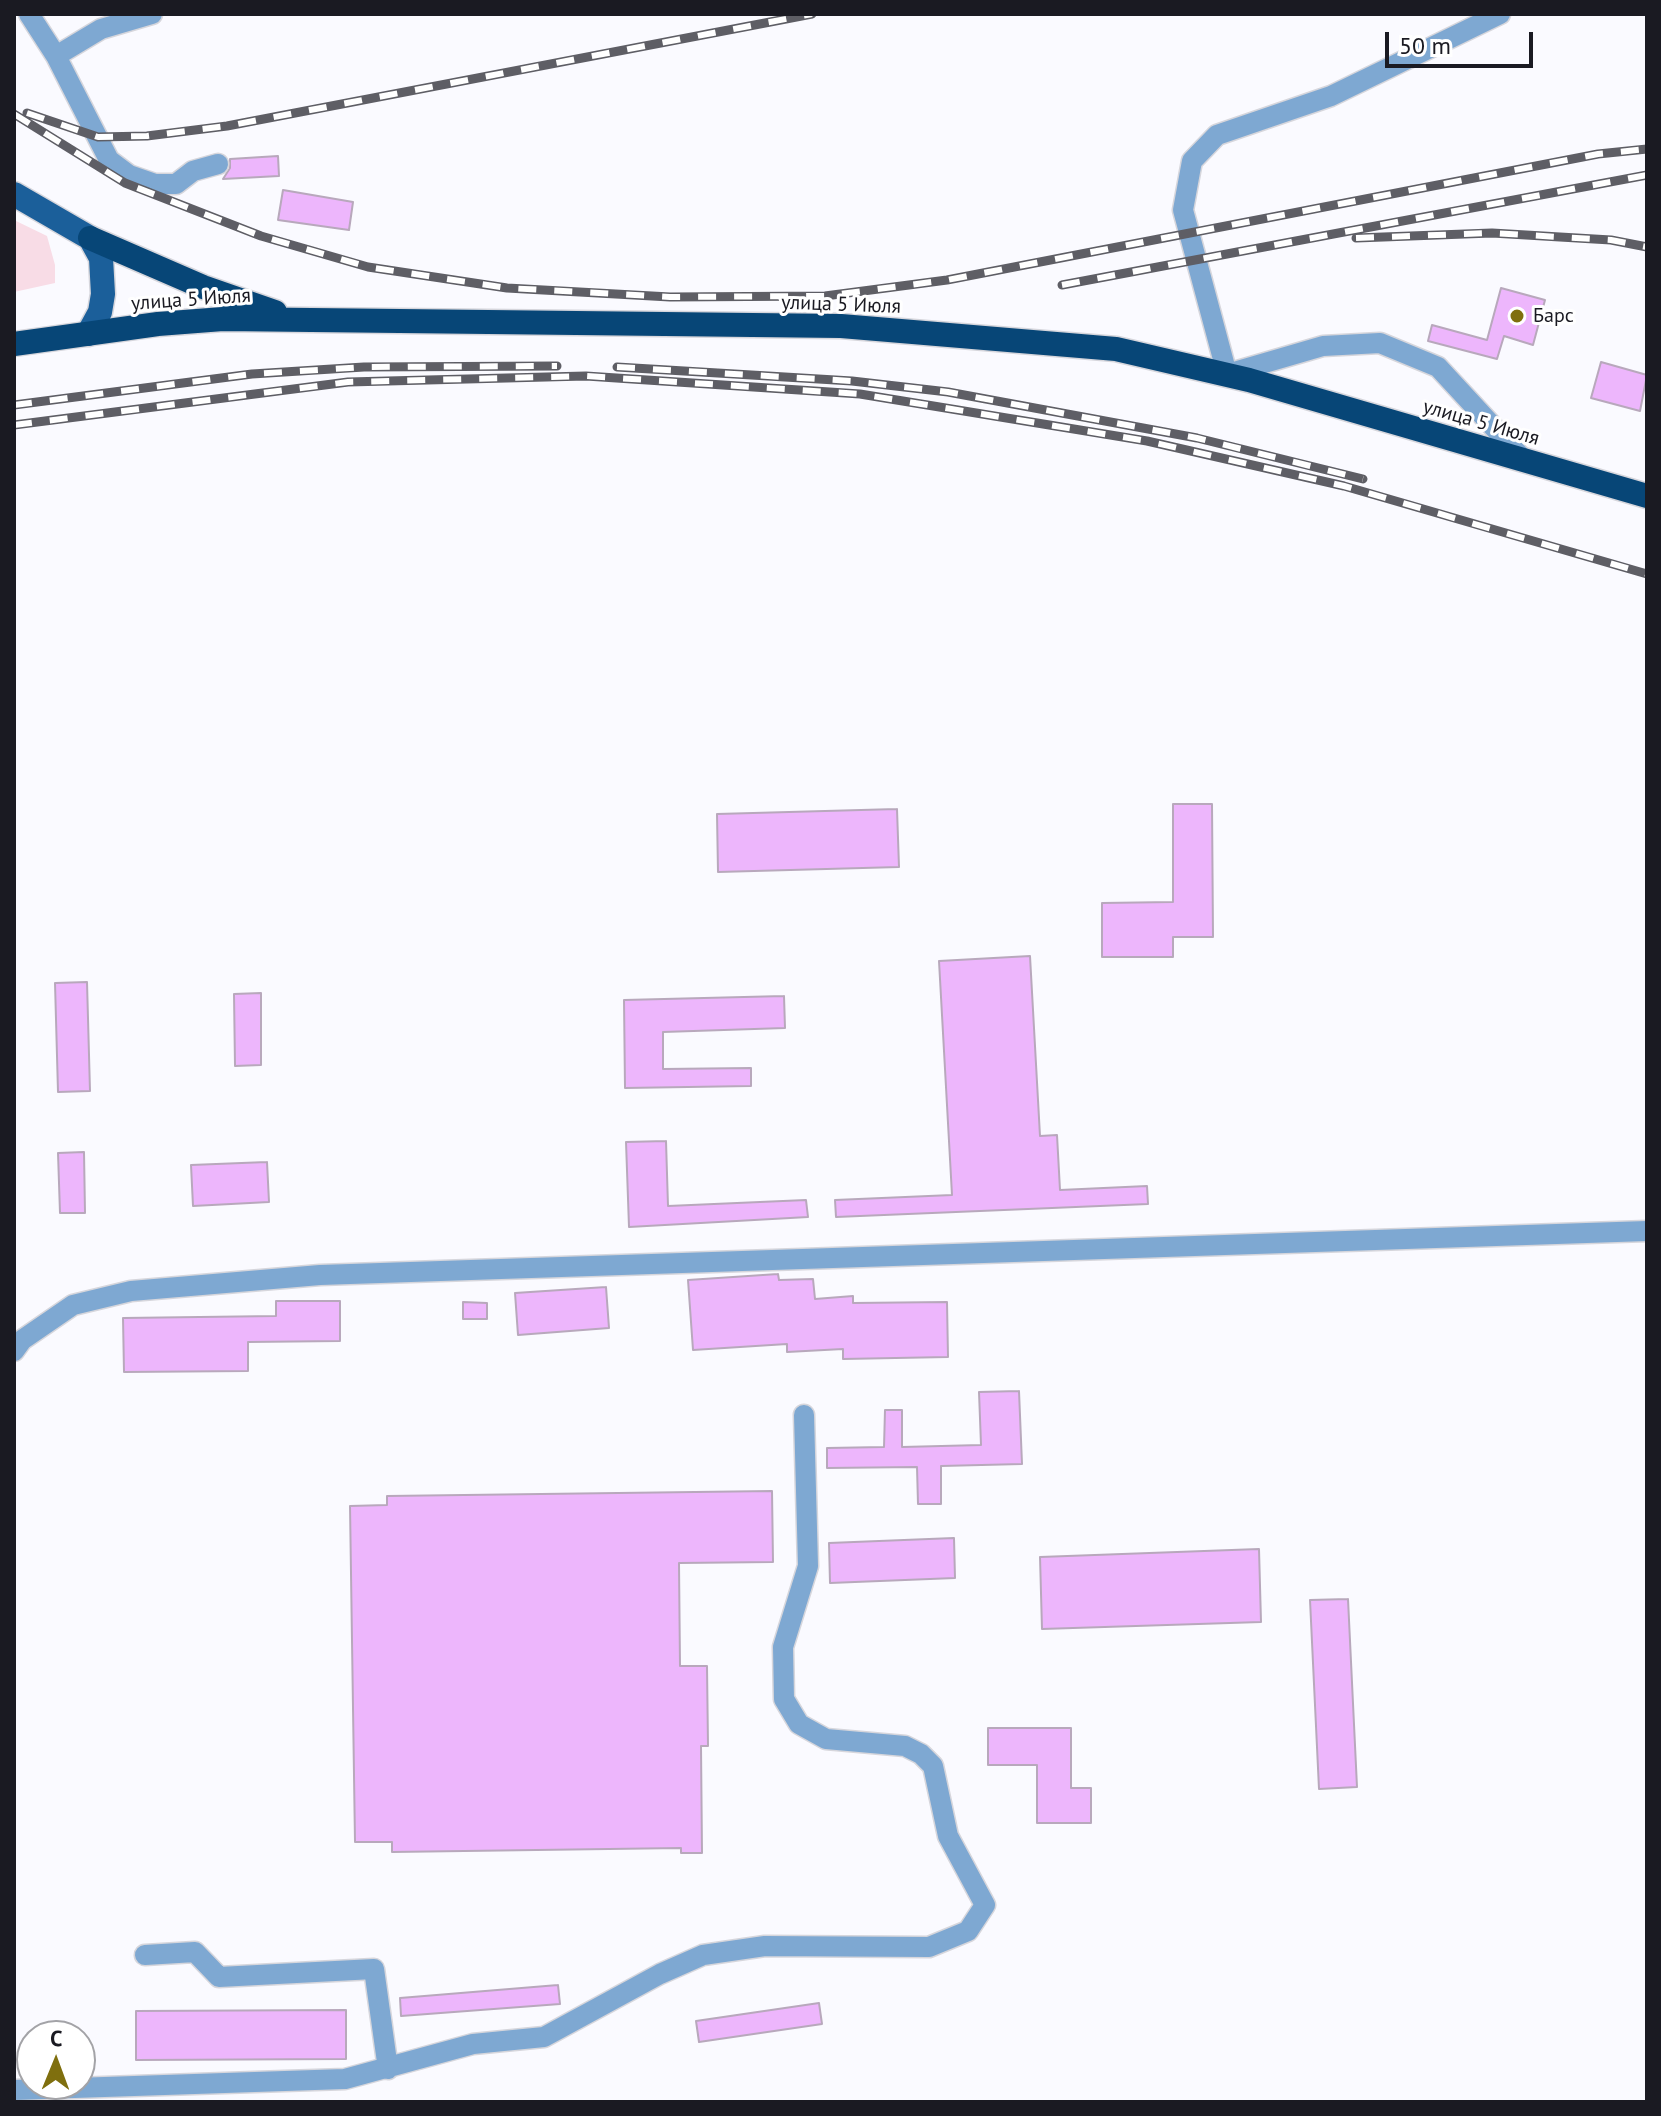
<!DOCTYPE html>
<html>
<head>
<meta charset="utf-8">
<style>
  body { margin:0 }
  #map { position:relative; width:1661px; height:2116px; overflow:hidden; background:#fafaff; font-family:"PT Sans",sans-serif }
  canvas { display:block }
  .frame { position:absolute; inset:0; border:16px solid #1a1a22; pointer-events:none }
  .north { position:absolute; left:16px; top:2020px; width:80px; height:80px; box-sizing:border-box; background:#fff; border:2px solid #a3a3a7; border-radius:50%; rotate:1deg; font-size:22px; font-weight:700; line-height:32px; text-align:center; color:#1a1a22 }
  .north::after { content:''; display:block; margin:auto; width:28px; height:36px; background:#7f6f0e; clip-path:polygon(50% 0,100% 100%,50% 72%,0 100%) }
  .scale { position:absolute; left:1385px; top:32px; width:148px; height:36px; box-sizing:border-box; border:4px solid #1a1a22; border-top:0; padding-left:10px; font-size:24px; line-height:28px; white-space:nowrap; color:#1a1a22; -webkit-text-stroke:6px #fff; paint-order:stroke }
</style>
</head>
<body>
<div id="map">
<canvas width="1661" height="2116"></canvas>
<div class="frame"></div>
<div class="north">С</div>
<div class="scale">50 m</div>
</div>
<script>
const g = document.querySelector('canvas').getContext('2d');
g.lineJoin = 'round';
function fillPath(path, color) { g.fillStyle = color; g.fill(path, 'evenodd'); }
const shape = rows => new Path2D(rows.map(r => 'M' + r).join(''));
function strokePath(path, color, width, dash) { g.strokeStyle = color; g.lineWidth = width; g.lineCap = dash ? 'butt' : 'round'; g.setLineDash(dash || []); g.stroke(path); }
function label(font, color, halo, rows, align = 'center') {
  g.font = font + ' "PT Sans",sans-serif'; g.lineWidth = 6; g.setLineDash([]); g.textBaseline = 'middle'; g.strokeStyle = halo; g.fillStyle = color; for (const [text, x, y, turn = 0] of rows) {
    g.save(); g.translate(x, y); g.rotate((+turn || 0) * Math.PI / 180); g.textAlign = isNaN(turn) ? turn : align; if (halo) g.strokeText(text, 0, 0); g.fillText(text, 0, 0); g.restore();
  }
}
const green = shape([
  [14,220,47,236,55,265,55,283,14,292]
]);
const building = shape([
  [278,156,279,176,223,179,230,168,230,159,278,156],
  [283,190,353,202,349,230,278,220,283,190],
  [1501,288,1545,300,1533,345,1504,336,1497,359,1428,341,1432,325,1487,340,1501,288],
  [1601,362,1647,375,1640,411,1591,398,1601,362],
  [1173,804,1212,804,1213,937,1173,937,1173,957,1102,957,1102,903,1173,902,1173,804],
  [897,809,899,867,718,872,717,814,897,809],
  [1030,956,1040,1136,1057,1135,1060,1190,1147,1186,1148,1204,836,1217,835,1200,952,1195,939,961,1030,956],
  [87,982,90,1091,58,1092,55,983,87,982],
  [261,993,261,1065,235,1066,234,994,261,993],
  [784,996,785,1028,663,1032,663,1069,751,1068,751,1086,625,1088,624,1000,784,996],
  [666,1141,668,1206,806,1200,808,1217,629,1227,626,1142,666,1141],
  [84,1152,85,1213,60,1213,58,1153,84,1152],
  [267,1162,269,1202,193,1206,191,1165,267,1162],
  [778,1274,779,1280,813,1279,815,1299,853,1296,853,1303,947,1302,948,1357,843,1359,843,1349,787,1352,787,1344,693,1350,688,1280,778,1274],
  [606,1287,609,1328,518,1335,515,1293,606,1287],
  [276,1301,340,1301,340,1341,248,1342,248,1371,124,1372,123,1318,276,1316,276,1301],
  [463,1302,487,1303,487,1319,463,1319,463,1302],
  [1019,1391,1022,1464,941,1466,941,1504,918,1504,917,1467,827,1468,827,1448,884,1447,885,1410,902,1410,902,1447,981,1445,979,1392,1019,1391],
  [772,1491,773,1562,679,1563,680,1666,707,1666,708,1746,701,1746,702,1853,681,1853,681,1848,392,1852,392,1842,355,1842,350,1506,387,1505,387,1496,772,1491],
  [954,1538,955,1578,830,1583,829,1543,954,1538],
  [1259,1549,1261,1622,1042,1629,1040,1557,1259,1549],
  [1348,1599,1357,1787,1319,1789,1310,1600,1348,1599],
  [988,1728,1071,1728,1071,1788,1091,1788,1091,1823,1037,1823,1037,1765,988,1765,988,1728],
  [558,1985,560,2004,401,2016,400,1998,558,1985],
  [819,2003,822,2024,699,2042,696,2021,819,2003],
  [346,2010,346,2059,136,2060,136,2011,346,2010]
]);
const minor = shape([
  [29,14,56,56,109,160,129,175,155,184,176,184,193,171,218,164],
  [1500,14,1331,96,1217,135,1192,161,1183,210,1227,374,1323,346,1380,343,1438,367,1524,460],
  [56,56,101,29,152,14],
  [14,1351,22,1340,73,1305,131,1291,320,1275,1647,1231],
  [145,1955,195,1952,219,1977,374,1969,388,2069],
  [14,2090,345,2079,473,2044,544,2037,660,1974,703,1955,765,1946,929,1947,968,1931,985,1905,948,1836,933,1766,921,1754,905,1746,826,1739,799,1724,784,1699,783,1647,808,1566,804,1415]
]);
const major = shape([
  [14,194,90,238,101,258,103,294,100,312,88,334]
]);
const highway = shape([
  [90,238,203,287,275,312],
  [14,344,158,324,223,319,841,326,1116,349,1249,380,1647,496]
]);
const rail = shape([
  [27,113,98,137,147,136,227,126,812,14],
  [14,114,125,183,261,236,368,267,507,288,670,297,825,296,947,280,1598,154,1647,149],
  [1356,238,1492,233,1611,240,1647,247],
  [1062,285,1647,175],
  [617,367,852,381,948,392,1197,438,1363,479],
  [14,405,252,374,364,367,557,366],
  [14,425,348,382,586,376,860,394,1147,441,1344,486,1647,574]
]);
const markers = [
  [1517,316,8,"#7f6f0e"]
];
const streetNames = [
  ["улица 5 Июля",191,300,-4],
  ["улица 5 Июля",841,305,2],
  ["улица 5 Июля",1481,423,16]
];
const poiNames = [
  ["Барс",1533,316]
];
fillPath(green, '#f8dce6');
fillPath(building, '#edb6fc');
strokePath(building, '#b8a8bc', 2);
strokePath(minor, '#d6d6dc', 23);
strokePath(major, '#d6d6dc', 27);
strokePath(highway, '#d6d6dc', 27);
strokePath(minor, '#7ea8d2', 20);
strokePath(major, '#1b5f9a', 24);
strokePath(highway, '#074677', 24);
strokePath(rail, '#5e5e65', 9);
strokePath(rail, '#fff', 6, [18]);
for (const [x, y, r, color] of markers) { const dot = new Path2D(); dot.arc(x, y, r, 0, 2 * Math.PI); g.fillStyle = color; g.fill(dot); strokePath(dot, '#fff', 3); }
label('20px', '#1a1a22', '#fff', streetNames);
label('20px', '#1a1a22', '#fff', poiNames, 'left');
</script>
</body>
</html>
